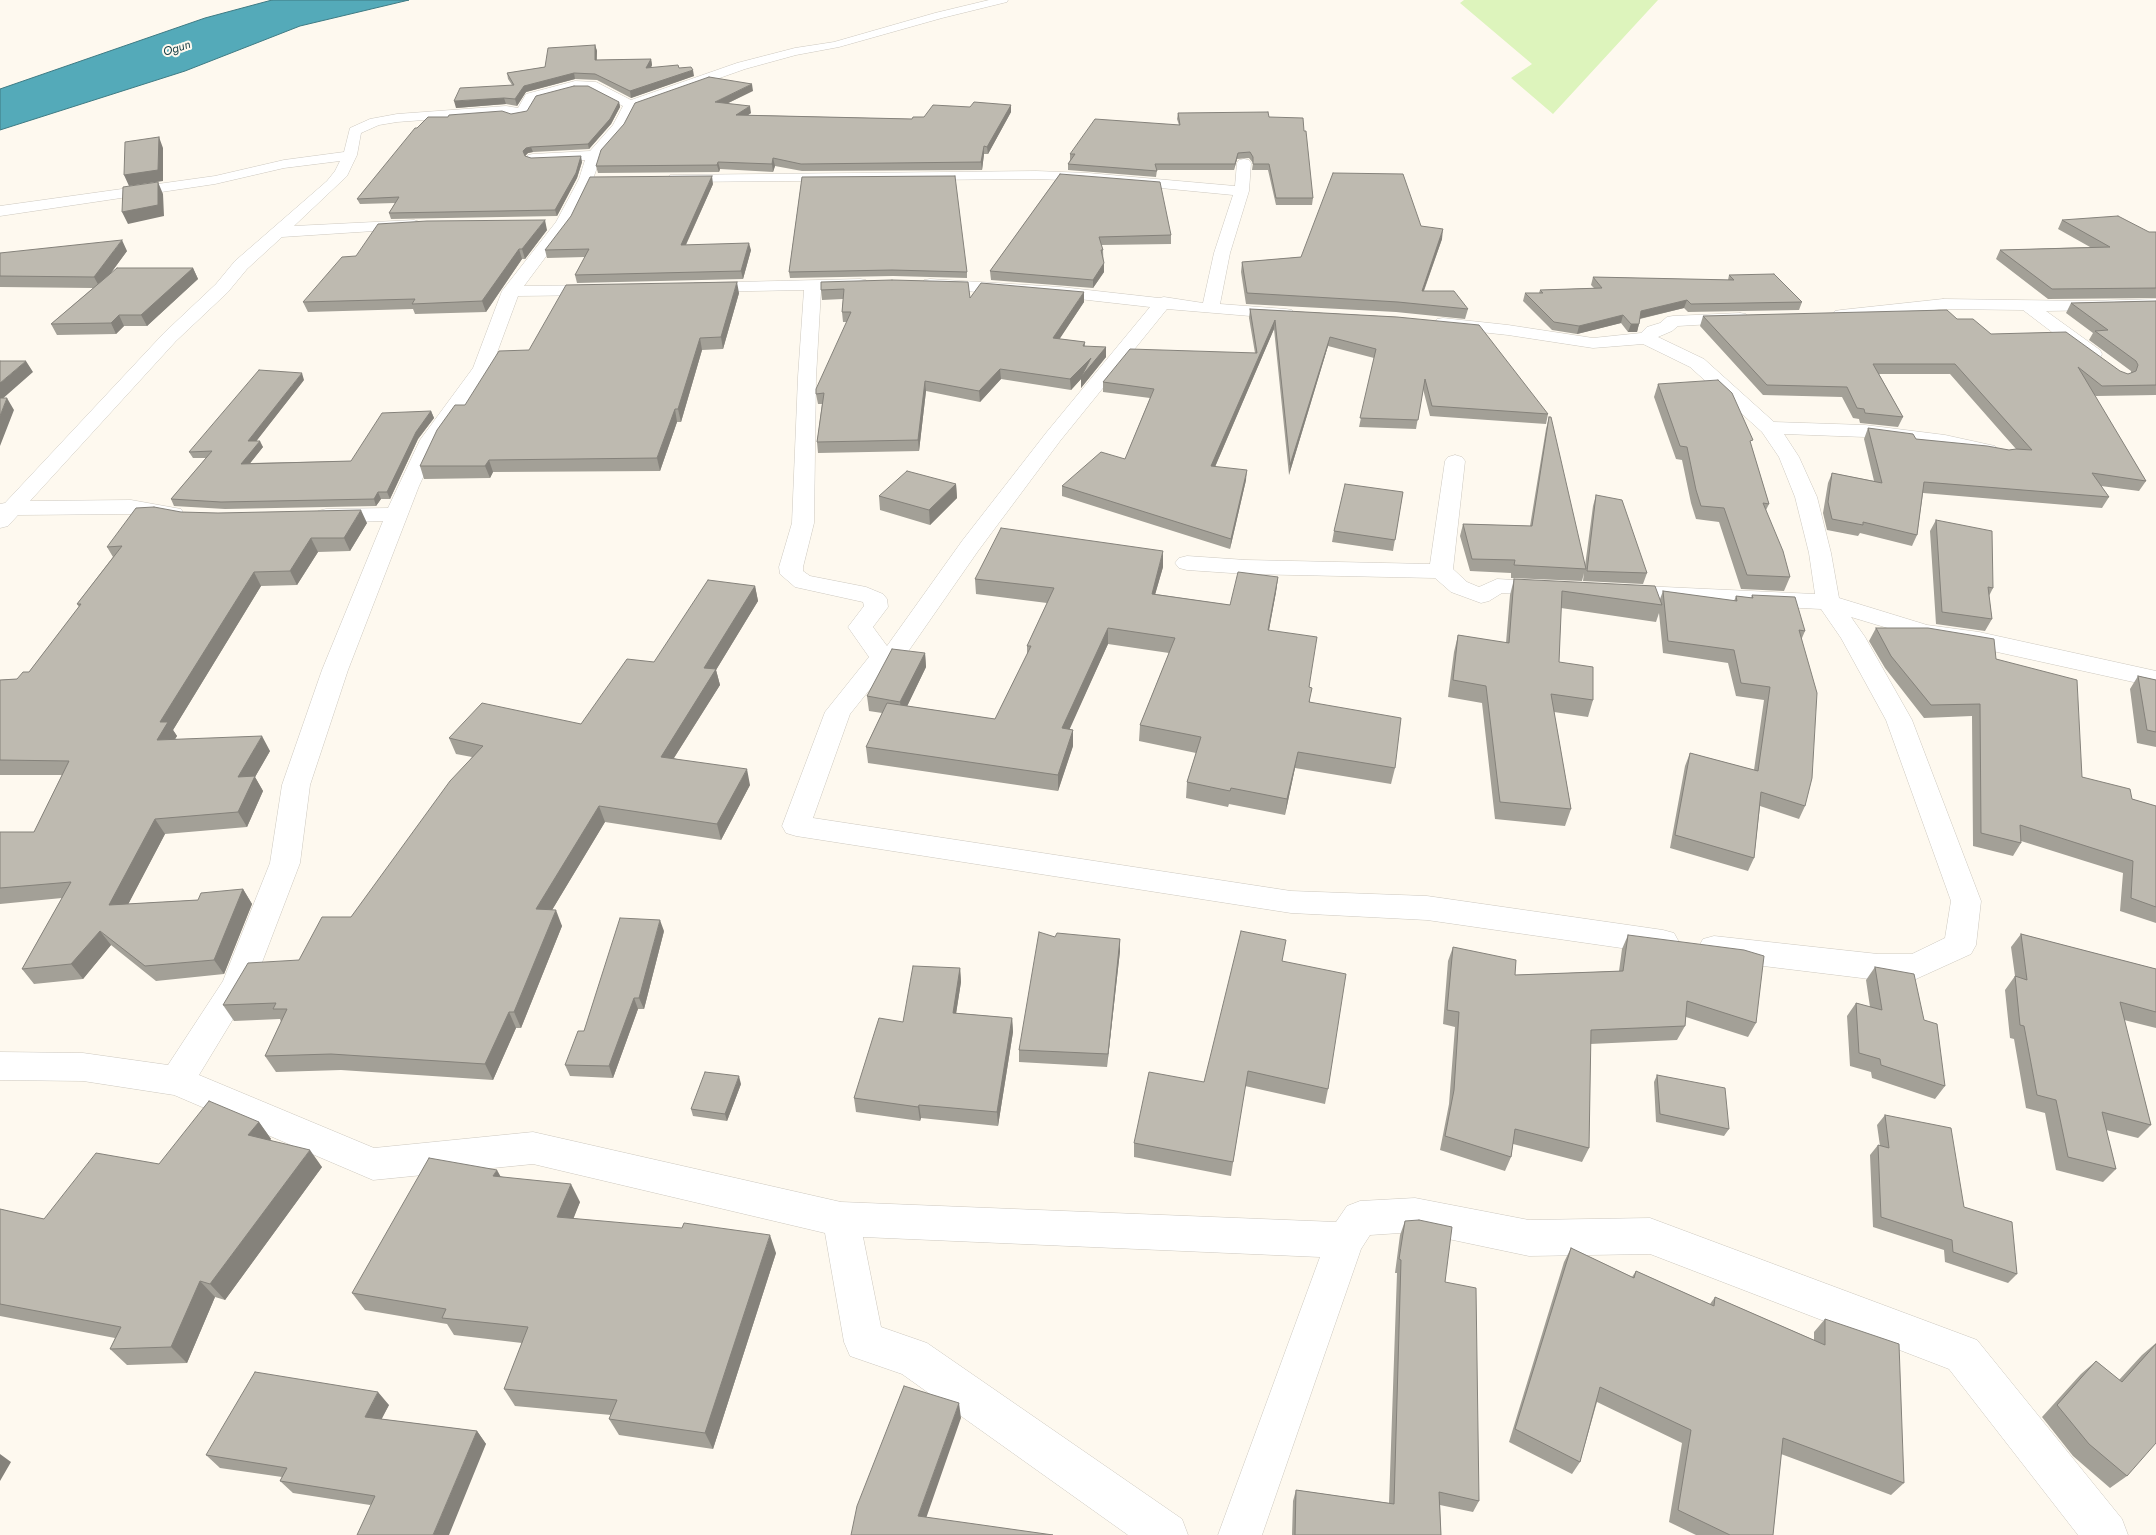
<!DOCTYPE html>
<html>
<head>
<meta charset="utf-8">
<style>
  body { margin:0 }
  canvas { display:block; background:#fef9ef }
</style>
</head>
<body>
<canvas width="2156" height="1535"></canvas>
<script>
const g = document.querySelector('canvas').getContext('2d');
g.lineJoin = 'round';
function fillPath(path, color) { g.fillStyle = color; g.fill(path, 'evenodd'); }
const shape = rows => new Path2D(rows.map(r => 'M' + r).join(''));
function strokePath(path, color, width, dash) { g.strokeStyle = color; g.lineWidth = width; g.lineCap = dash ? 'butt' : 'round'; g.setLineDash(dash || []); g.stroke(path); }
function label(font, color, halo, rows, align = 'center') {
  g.font = font + ' Jost,sans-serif'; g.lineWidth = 4; g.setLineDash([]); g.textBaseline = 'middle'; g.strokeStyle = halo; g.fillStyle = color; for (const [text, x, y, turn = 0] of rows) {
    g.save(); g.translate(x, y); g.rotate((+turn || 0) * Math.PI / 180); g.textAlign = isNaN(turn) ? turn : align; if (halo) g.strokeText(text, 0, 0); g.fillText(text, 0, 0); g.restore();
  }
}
const green = shape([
  [1464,0,1658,0,1553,114,1511,78,1532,64,1460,3]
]);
const water = shape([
  [272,0,409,0,300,26,185,71,0,130,0,89,205,18,272,0]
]);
const minor = shape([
  [989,0,1008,0,1007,2,942,18,839,47,796,55,745,69,635,108,624,130,601,156,593,179,571,223,524,286,600,285,606,286,609,290,606,294,600,295,518,296,491,369,440,441,419,486,348,670,310,785,300,863,253,986,199,1075,374,1148,533,1132,841,1202,1336,1222,1347,1206,1360,1201,1415,1198,1529,1220,1650,1218,1977,1340,2122,1519,2128,1535,2078,1535,1949,1369,1650,1254,1529,1256,1415,1232,1370,1235,1361,1249,1262,1535,1218,1535,1320,1257,863,1237,881,1327,927,1343,1182,1519,1188,1535,1128,1535,902,1374,850,1356,844,1342,825,1233,533,1164,373,1180,174,1095,83,1081,0,1080,0,1052,83,1053,168,1065,223,981,270,863,282,785,322,670,383,521,326,523,318,521,315,516,318,511,326,509,388,508,420,440,473,368,502,291,556,222,579,179,585,160,533,162,528,161,526,158,528,155,533,154,590,151,613,125,623,106,590,89,575,89,536,100,528,114,523,115,512,117,504,114,397,122,379,125,361,133,357,155,347,176,294,226,414,220,420,222,422,225,420,228,282,237,247,269,228,292,176,341,30,501,131,500,181,509,184,514,181,519,173,521,131,514,18,515,8,526,0,528,0,504,5,503,164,333,216,284,235,261,327,181,335,171,340,161,284,168,215,184,0,216,0,206,215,176,284,160,344,152,350,128,370,119,397,114,506,106,518,108,526,94,575,81,596,82,631,100,737,63,795,48,834,42,935,13,989,0],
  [1244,159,1249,160,1251,163,1249,191,1230,253,1220,304,1286,309,1292,310,1295,314,1292,318,1286,319,1167,309,1060,441,978,551,905,656,891,663,850,714,813,818,1291,891,1427,896,1663,930,1674,933,1679,942,1674,951,1663,954,1427,920,1291,913,796,836,786,833,782,826,825,712,869,657,848,627,864,606,863,602,795,587,780,574,779,567,792,523,798,377,804,290,700,292,694,291,691,287,694,283,860,279,866,280,868,284,866,288,860,289,821,290,816,377,814,523,803,567,803,571,810,576,866,587,883,594,887,599,888,607,873,627,887,646,962,541,1046,433,1150,307,1061,297,930,289,924,288,922,284,924,280,930,279,1061,287,1159,298,1164,297,1203,303,1214,253,1233,195,1088,181,1036,179,675,182,670,181,668,178,670,175,1036,171,1088,173,1235,186,1237,163,1239,160,1244,159],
  [1943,299,2089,301,2156,299,2156,309,2046,311,2100,350,2102,354,2100,358,2093,360,2086,358,2023,310,1943,309,1841,320,1835,319,1832,315,1835,311,1841,310,1943,299],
  [1740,313,1746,314,1749,318,1746,322,1678,326,1672,331,1658,337,1704,359,1774,422,1865,425,1945,435,1995,446,1998,450,1995,454,1988,456,1945,447,1865,437,1784,434,1799,457,1817,497,1831,553,1839,598,1927,625,1979,632,2156,671,2156,687,1979,648,1924,639,1851,617,1865,637,1912,720,1981,901,1976,945,1971,954,1916,979,1878,980,1714,960,1703,957,1698,948,1703,939,1714,936,1878,954,1912,954,1945,938,1951,901,1886,720,1841,638,1821,609,1621,599,1613,597,1609,592,1613,587,1621,585,1815,594,1809,553,1795,497,1779,457,1762,432,1690,367,1643,344,1593,348,1508,335,1443,328,1437,327,1434,323,1437,319,1443,318,1508,325,1593,338,1641,333,1647,327,1660,323,1667,317,1673,316,1740,313],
  [1455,455,1462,457,1465,461,1453,569,1467,582,1479,587,1497,579,1550,582,1558,584,1562,589,1558,594,1550,596,1502,593,1489,601,1481,603,1451,592,1435,578,1246,574,1187,570,1179,568,1175,563,1179,558,1187,556,1246,560,1430,564,1445,461,1448,457,1455,455]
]);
const wall = shape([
  [595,45,597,51,597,60,651,59,652,65,651,68,679,68,694,76,631,98,597,80,575,79,526,92,517,106,506,104,456,108,512,85,508,79,507,73,545,67],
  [753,91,727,103,751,113,748,115,912,119,924,117,970,107,1011,105,1011,112,988,154,984,154,982,170,802,171,775,166,773,172,720,169,719,172,598,173,596,166],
  [619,102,620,107,611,124,589,149,533,152,528,153,525,156,531,158,582,162,577,178,557,216,391,219,389,213,395,203,360,204,357,199,417,128,448,117,511,114],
  [1178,113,1269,117,1304,131,1313,198,1312,205,1276,205,1268,170,1252,170,1253,163,1249,158,1237,159,1234,170,1157,170,1156,177,1068,170,1068,164,1070,160,1070,154,1179,125,1177,119],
  [1060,174,1171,235,1171,244,1101,245,1103,250,1104,272,1093,288,991,280,990,271],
  [802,177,967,272,967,278,893,276,790,278,789,272],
  [713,184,686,245,751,250,743,279,577,283,575,275,585,257,547,258,545,250],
  [2062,220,2149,232,2156,232,2156,298,2048,299,1996,259,2000,250,2090,247,2058,229],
  [1421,226,1442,239,1424,291,1468,309,1465,319,1396,312,1246,304,1241,272,1242,262,1301,257],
  [547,230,525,259,522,259,486,312,415,314,413,309,308,312,303,302,356,256],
  [127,251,110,274,193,268,198,279,147,326,124,326,116,334,57,335,51,324,93,288,0,287,0,253],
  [1729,275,1802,302,1799,310,1688,312,1684,308,1640,319,1637,332,1628,332,1621,323,1577,334,1552,330,1523,301,1525,293,1539,293,1540,290,1594,288,1591,285,1593,277,1728,280],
  [821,282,970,298,1084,302,1059,339,1085,342,1085,346,1106,357,1081,388,1081,379,1071,390,1001,379,980,402,926,391,919,451,818,453,817,442,822,404,818,404,816,394,847,322,843,322,842,312,843,299,822,300,821,290],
  [739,293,723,349,702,350,681,422,677,422,660,471,493,472,490,478,424,479,420,466,465,405,529,350],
  [2156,301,2156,395,2096,396,2094,395,2146,481,2139,491,2101,486,2109,497,2102,508,1923,493,1917,535,1912,546,1860,533,1858,536,1827,530,1823,513,1828,483,1832,473,1874,481,1864,439,1868,428,1916,439,2009,450,2016,449,1950,374,1879,374,1903,417,1898,427,1860,423,1859,419,1853,418,1842,397,1763,395,1700,326,1703,316,1957,319,1991,334,2128,374,2131,373,2131,371,2089,340,2093,333,2066,313,2071,303],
  [1250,309,1397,317,1548,414,1546,424,1430,416,1423,389,1416,429,1359,427,1374,358,1328,346,1289,475,1274,329,1215,467,1246,480,1230,549,1062,496,1062,486,1125,459,1150,398,1103,392,1103,382,1255,353,1249,318],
  [304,380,256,441,263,447,250,463,351,461,431,411,434,418,418,439,390,499,381,499,376,506,225,509,174,506,171,499,206,458,193,458,189,452],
  [1658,384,1751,445,1769,504,1766,510,1790,577,1784,591,1741,589,1719,522,1696,519,1691,503,1682,460,1676,459,1654,397],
  [1549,417,1585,566,1593,506,1596,495,1647,573,1643,584,1583,581,1584,573,1582,581,1511,578,1511,573,1470,571,1460,536,1463,524,1530,526,1546,429],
  [956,484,957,498,930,525,880,510,879,496],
  [1403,492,1393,551,1332,542,1334,531],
  [181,512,367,523,350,551,318,552,297,585,261,586,173,730,177,736,175,739,270,751,255,777,263,791,247,827,165,834,128,904,198,900,243,889,252,904,224,974,156,981,111,945,83,979,34,984,22,969,62,898,0,904,0,832,34,832,62,775,0,775,0,680,17,679,29,672,79,607,77,604,113,557,107,547],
  [1936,520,1993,588,1989,596,1992,619,1985,631,1936,624,1930,531],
  [1163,567,1155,594,1230,605,1278,577,1276,592,1269,630,1309,687,1310,702,1395,768,1391,784,1295,768,1285,815,1229,804,1228,807,1186,798,1187,782,1196,753,1139,741,1140,725,1169,653,1108,644,1069,729,1073,730,1073,746,1058,791,868,763,866,747,882,713,869,711,867,696,925,653,926,667,907,706,995,719,1027,655,1027,646,1047,603,976,594,975,579],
  [1514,579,1660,599,1663,591,1734,601,1736,596,1751,598,1752,595,1805,631,1802,638,1805,806,1799,819,1760,806,1754,858,1748,871,1670,848,1685,766,1690,753,1754,770,1764,700,1736,696,1728,663,1663,653,1659,613,1656,622,1561,608,1559,662,1593,700,1588,717,1554,712,1571,809,1565,826,1495,819,1482,703,1448,697,1454,652,1458,635,1506,643,1510,595],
  [755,586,758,601,716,670,720,685,674,758,750,785,721,840,605,822,552,910,562,926,521,1028,516,1028,493,1080,341,1070,276,1072,265,1056,281,1022,280,1019,234,1021,223,1005,299,960,351,917,472,757,456,754,449,738,581,724,654,662],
  [1876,628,1996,659,2082,777,2132,799,2156,806,2156,923,2120,911,2123,873,2021,841,2021,843,2013,856,1973,846,1972,716,1924,718,1885,668,1869,641],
  [2138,676,2156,680,2156,747,2137,743,2130,689],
  [664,931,644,1009,638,1009,613,1078,570,1076,565,1065,584,1031],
  [2021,934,2156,969,2156,1028,2124,1020,2151,1125,2138,1138,2106,1130,2116,1169,2103,1182,2056,1170,2045,1113,2026,1108,2014,1039,2010,1038,2005,990,2015,976,2011,947],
  [1628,935,1756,1023,1748,1037,1686,1017,1685,1026,1677,1040,1590,1044,1589,1148,1582,1162,1513,1144,1511,1157,1505,1171,1440,1150,1449,1104,1455,1027,1443,1024,1448,961,1453,947,1515,975,1619,971,1622,949],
  [1055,937,1120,939,1120,951,1107,1067,1019,1062,1019,1050],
  [1283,961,1328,1089,1325,1104,1245,1086,1231,1176,1134,1157,1134,1143,1204,1082],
  [1875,967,1924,1020,1945,1086,1935,1099,1872,1078,1871,1072,1850,1066,1847,1016,1856,1003,1870,1007,1866,980],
  [960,968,961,982,956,1013,1012,1018,1013,1032,998,1126,921,1118,920,1121,856,1112,854,1098,903,1022],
  [1657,1075,1729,1129,1724,1136,1656,1122,1654,1082],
  [741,1084,727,1121,693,1116,691,1109],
  [1885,1115,1964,1207,2017,1274,2008,1283,1945,1262,1944,1250,1873,1227,1870,1155,1878,1145,1880,1146,1877,1125],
  [259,1122,271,1139,270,1140,322,1167,225,1300,215,1297,187,1363,127,1365,110,1349,115,1338,0,1316,0,1209,44,1219,159,1164],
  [500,1176,580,1202,573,1218,776,1253,713,1449,619,1435,609,1419,611,1415,515,1406,504,1389,522,1343,454,1335,447,1324,365,1310,352,1293],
  [1405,1221,1445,1282,1479,1501,1473,1512,1440,1505,1441,1535,1292,1535,1293,1501,1296,1490,1389,1503,1397,1273,1395,1273,1400,1235],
  [1571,1248,1632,1277,1636,1271,1710,1304,1715,1297,1814,1340,1814,1332,1825,1319,1904,1483,1891,1495,1781,1454,1773,1535,1696,1535,1669,1522,1682,1443,1597,1402,1580,1462,1572,1474,1509,1442,1564,1262],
  [2156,1343,2127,1476,2110,1488,2073,1456,2042,1417,2081,1374,2096,1361,2119,1380,2142,1355],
  [389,1405,381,1419,477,1431,486,1444,370,1505,293,1493,280,1481,282,1477,220,1468,206,1455]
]);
const shadedWall = shape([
  [595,45,597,51,596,66,595,60],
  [651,59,652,65,647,75,646,68],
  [693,70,694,76,631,98,630,91],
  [574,73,575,79,526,92,517,106,515,99,524,86],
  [752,84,753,91,716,109,715,102],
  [504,98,506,104,456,108,454,101],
  [619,102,620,107,611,124,589,149,588,144],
  [1011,105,1011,112,988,154,987,147],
  [750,106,751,113,738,122,736,115],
  [159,137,163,148,163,181,129,186,124,175],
  [984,146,984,154,982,170,981,162],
  [531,147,533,152,528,153,524,157,523,151,526,148],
  [1238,153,1237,159,1234,170,1235,164],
  [581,156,582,162,577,178,557,216,555,210],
  [773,158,775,166,773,172,772,164],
  [718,162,720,169,719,172,717,165],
  [712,176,713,184,682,253,681,245],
  [158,182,163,194,164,216,128,224,122,212],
  [545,220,547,230,525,259,522,249],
  [1443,229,1442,239,1420,301,1422,291],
  [122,240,127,251,100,288,94,277],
  [749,243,751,250,743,279,741,271],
  [519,249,522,259,486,312,482,301],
  [1104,263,1104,272,1093,288,1093,280],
  [193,268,198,279,147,326,141,315],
  [737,282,739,293,723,349,721,337],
  [1084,292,1084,302,1053,349,1053,338],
  [1687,300,1684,308,1638,319,1641,311],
  [119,315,124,326,116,334,111,323],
  [1623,315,1621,323,1577,334,1579,326],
  [1275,320,1274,329,1211,476,1211,466],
  [1631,324,1639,324,1637,332,1628,332],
  [1330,337,1328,346,1289,475,1290,465],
  [700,338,702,350,681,422,678,409],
  [1106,347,1106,357,1081,388,1081,379,1071,390,1070,379,1091,358],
  [26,361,33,372,0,401,0,383],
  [1000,369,1001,379,980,402,979,391],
  [302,373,304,380,251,448,248,441],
  [925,381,926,391,919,451,918,440],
  [7,398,14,410,0,446,0,416],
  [675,409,677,422,660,471,657,458],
  [431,411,434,418,418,439,390,499,387,492,416,432],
  [260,441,263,447,244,471,241,464],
  [489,460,493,472,490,478,485,466],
  [1247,470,1246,480,1230,549,1231,539],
  [956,484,957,498,930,525,929,510],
  [378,492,381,499,376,506,374,499],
  [361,510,367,523,350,551,344,538],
  [311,538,318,552,297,585,290,571],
  [1163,551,1163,567,1151,609,1152,594],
  [254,572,261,586,173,730,177,736,166,754,157,740,160,722],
  [1278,577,1276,592,1266,646,1268,630],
  [755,586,758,601,716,670,720,685,665,772,661,757,704,668],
  [1108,628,1108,644,1063,744,1062,728],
  [925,653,926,667,902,717,900,702],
  [1073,730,1073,746,1058,791,1058,775],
  [262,736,270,751,255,777,263,791,247,827,238,812,238,777],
  [1298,752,1295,768,1285,815,1287,799],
  [747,769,750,785,721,840,717,824],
  [599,806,605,822,543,925,536,909],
  [155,819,165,834,120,920,109,905],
  [243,889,252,904,224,974,214,960],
  [556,910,562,926,521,1028,514,1012],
  [660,920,664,931,644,1009,639,998],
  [100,931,111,945,83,979,71,964],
  [1120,939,1120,951,1107,1067,1108,1054],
  [960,968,961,982,954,1027,953,1013],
  [634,998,638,1009,613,1078,609,1066],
  [509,1012,516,1028,493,1080,485,1064],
  [1012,1018,1013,1032,998,1126,997,1112],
  [739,1076,741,1084,727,1121,725,1114],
  [919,1105,921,1118,920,1121,918,1107],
  [259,1122,271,1139,261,1152,248,1135],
  [310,1150,322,1167,225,1300,210,1284],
  [497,1170,507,1188,493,1176],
  [571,1184,580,1202,567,1235,557,1217],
  [770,1235,776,1253,713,1449,705,1433],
  [200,1281,215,1297,187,1363,171,1347],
  [378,1392,389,1405,376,1430,365,1417],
  [959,1403,961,1418,922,1530,918,1516],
  [477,1431,486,1444,449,1535,433,1535],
  [0,1454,11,1462,0,1481]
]);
const building = shape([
  [595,45,595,60,651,59,646,68,678,65,679,68,691,67,693,70,630,91,595,74,574,73,524,86,515,99,504,98,454,101,460,88,514,85,507,73,545,67,548,48,595,45],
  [709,77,752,84,715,102,750,106,736,115,912,119,913,117,924,117,933,105,970,107,974,102,1011,105,987,147,984,146,981,162,801,164,773,158,772,164,718,162,717,165,596,166,601,150,624,124,635,103,709,77],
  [574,86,588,86,619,102,610,119,588,144,531,147,526,148,523,151,525,156,531,158,581,156,576,173,555,210,389,213,399,197,357,199,415,128,417,128,428,117,448,117,449,115,502,111,511,114,527,111,536,96,574,86],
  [1268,112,1269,117,1303,118,1304,131,1306,131,1313,198,1276,198,1269,164,1253,164,1253,157,1250,152,1238,153,1235,164,1155,164,1157,171,1068,164,1075,154,1070,154,1095,119,1180,125,1178,113,1268,112],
  [159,137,158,170,124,175,125,142,159,137],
  [1333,173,1403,174,1421,226,1443,229,1422,291,1454,291,1468,309,1398,302,1247,293,1242,262,1301,257,1333,173],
  [1060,174,1160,182,1171,235,1099,237,1103,250,1101,250,1104,263,1093,280,990,271,1060,174],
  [712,176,681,245,749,243,741,271,575,275,589,249,545,250,571,216,590,177,712,176],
  [955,176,967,272,892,270,789,272,802,177,955,176],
  [158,182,158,205,122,212,123,187,158,182],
  [2118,216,2149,232,2156,232,2156,288,2052,289,2000,250,2110,247,2062,220,2118,216],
  [545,220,522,249,519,249,482,301,412,304,415,299,303,302,342,257,356,256,378,224,427,221,545,220],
  [122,240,94,277,0,276,0,253,122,240],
  [117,268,193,268,141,315,119,315,111,323,51,324,117,268],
  [1774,274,1802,302,1691,304,1687,300,1641,311,1639,324,1631,324,1623,315,1579,326,1554,322,1525,293,1543,293,1540,290,1602,288,1593,277,1734,280,1729,275,1774,274],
  [892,280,968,282,970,298,981,283,1084,292,1053,338,1085,342,1083,346,1106,347,1081,377,1091,358,1070,379,1000,369,979,391,925,381,918,440,817,442,824,393,816,394,816,389,851,312,842,312,844,289,821,290,821,282,892,280],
  [737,282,721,337,700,338,678,409,675,409,657,458,489,460,485,466,420,466,437,430,455,405,465,405,499,351,529,350,566,285,737,282],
  [2156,301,2156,385,2102,386,2078,367,2146,481,2092,473,2109,497,1924,482,1917,535,1863,522,1863,525,1832,519,1828,502,1832,473,1882,483,1868,428,1913,434,1916,439,1987,446,2009,450,2016,449,2032,450,1955,364,1873,364,1903,417,1865,413,1864,409,1857,408,1847,387,1767,385,1703,316,1947,310,1957,319,1973,319,1991,334,2066,332,2120,371,2128,374,2136,371,2138,365,2136,361,2095,331,2108,330,2071,303,2156,301],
  [1250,309,1397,317,1479,325,1548,414,1432,406,1425,379,1418,420,1360,418,1376,349,1330,337,1290,465,1275,320,1211,466,1247,470,1231,539,1062,486,1101,452,1125,459,1154,389,1103,382,1130,349,1257,353,1250,309],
  [0,361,26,361,0,383,0,361],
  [259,370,302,373,248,441,260,441,241,464,351,461,382,413,431,411,416,432,387,492,378,492,374,499,221,502,171,499,212,451,189,452,259,370],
  [1718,380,1732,393,1753,440,1750,441,1769,504,1763,503,1783,551,1790,577,1747,575,1724,508,1701,506,1696,490,1687,447,1680,446,1658,384,1718,380],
  [0,398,7,398,0,416,0,398],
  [1549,417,1551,417,1586,569,1514,565,1515,560,1472,559,1463,524,1532,526,1549,417],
  [907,471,956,484,929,510,879,496,907,471],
  [1345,484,1403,492,1395,540,1334,531,1345,484],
  [1596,495,1622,500,1647,573,1587,571,1596,495],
  [154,507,181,512,218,513,361,510,344,538,311,538,290,571,254,572,160,722,168,722,157,740,262,736,238,777,255,776,238,812,155,819,109,905,198,900,201,893,243,889,214,960,145,966,100,931,71,964,22,969,71,882,0,888,0,832,34,832,69,761,0,760,0,680,17,679,23,672,29,672,81,604,77,604,122,546,107,547,136,508,154,507],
  [1936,520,1992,531,1993,588,1988,587,1992,619,1942,612,1936,520],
  [1001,528,1163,551,1152,594,1230,605,1238,572,1278,577,1268,630,1317,637,1309,687,1312,688,1309,702,1401,718,1395,768,1298,752,1287,799,1231,788,1230,791,1187,782,1201,737,1140,725,1175,638,1108,628,1062,728,1073,730,1058,775,866,747,887,703,995,719,1031,646,1027,646,1054,588,975,579,1001,528],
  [1514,579,1655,586,1662,605,1562,591,1559,662,1593,667,1593,700,1551,694,1571,809,1500,802,1486,686,1453,680,1458,635,1509,643,1514,579],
  [708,580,755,586,704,668,716,669,661,757,747,769,717,824,599,806,536,909,556,910,514,1012,509,1012,485,1064,331,1054,265,1056,287,1009,273,1009,276,1003,223,1005,248,963,299,960,322,917,351,917,450,781,483,746,449,738,482,703,581,724,627,659,654,662,708,580],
  [1663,591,1737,601,1736,596,1753,598,1752,595,1795,597,1805,631,1799,630,1817,693,1812,778,1805,806,1761,792,1754,858,1675,835,1690,753,1758,771,1770,687,1741,683,1734,650,1668,641,1663,591],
  [1876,628,1928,628,1994,639,1996,659,2077,680,2082,777,2130,789,2132,799,2156,806,2156,907,2131,898,2133,861,2020,825,2021,843,1981,833,1980,704,1931,705,1891,656,1876,628],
  [892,649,925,653,900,702,867,696,892,649],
  [2138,676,2156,680,2156,732,2147,730,2138,676],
  [620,918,660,920,639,998,634,998,609,1066,565,1065,578,1031,584,1031,620,918],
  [1241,931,1286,940,1282,961,1346,974,1328,1089,1248,1071,1233,1162,1134,1143,1149,1072,1204,1082,1241,931],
  [1039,932,1055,937,1057,933,1120,939,1108,1054,1019,1050,1039,932],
  [2021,934,2156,969,2156,1012,2120,1002,2151,1125,2102,1112,2116,1169,2068,1157,2056,1100,2037,1095,2024,1026,2020,1025,2015,976,2027,980,2021,934],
  [1628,935,1744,950,1764,956,1756,1023,1687,1001,1685,1026,1591,1030,1589,1148,1515,1129,1511,1157,1445,1136,1454,1090,1459,1012,1447,1010,1453,947,1516,960,1515,975,1623,971,1628,935],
  [913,966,960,968,953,1013,1012,1018,997,1112,919,1105,918,1107,854,1098,879,1018,903,1022,913,966],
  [1875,967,1914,974,1924,1020,1937,1024,1945,1086,1881,1065,1880,1059,1859,1053,1856,1003,1882,1010,1875,967],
  [705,1072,739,1076,725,1114,691,1109,705,1072],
  [1657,1075,1725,1088,1729,1129,1660,1114,1657,1075],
  [209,1101,259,1122,248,1135,310,1150,210,1284,200,1281,171,1347,110,1349,121,1327,0,1304,0,1209,44,1219,96,1153,159,1164,209,1101],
  [1885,1115,1951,1128,1964,1207,2012,1222,2017,1274,1953,1252,1952,1240,1881,1217,1878,1145,1889,1148,1885,1115],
  [429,1158,497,1170,493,1176,571,1184,557,1217,682,1228,684,1223,770,1235,705,1433,609,1419,617,1400,504,1389,528,1327,442,1318,446,1309,352,1293,429,1158],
  [1419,1220,1452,1227,1445,1282,1476,1288,1479,1501,1439,1492,1441,1535,1295,1535,1296,1490,1394,1504,1401,1260,1399,1259,1405,1221,1419,1220],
  [1571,1248,1634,1278,1636,1271,1714,1306,1715,1297,1825,1345,1825,1319,1899,1344,1904,1483,1783,1438,1773,1535,1730,1535,1678,1510,1691,1430,1600,1387,1580,1462,1515,1429,1571,1248],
  [2156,1344,2156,1443,2127,1476,2089,1444,2057,1405,2096,1361,2122,1382,2156,1344],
  [255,1372,378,1392,365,1417,477,1431,433,1535,357,1535,375,1496,280,1481,287,1468,206,1455,255,1372],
  [904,1386,959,1403,918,1516,1053,1535,851,1535,857,1506,904,1386]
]);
const farWaternames = [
  ["Ogun",177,49,-18]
];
fillPath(green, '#ddf4bc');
fillPath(water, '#54aab9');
strokePath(water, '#3f7b84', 1);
strokePath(minor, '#cdc8bf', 1);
fillPath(minor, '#fff');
fillPath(wall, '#a3a097');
fillPath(shadedWall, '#85827b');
fillPath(building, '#bebab0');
strokePath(building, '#85827b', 1);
label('italic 12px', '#1a4249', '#fef9ef', farWaternames);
</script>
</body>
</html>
